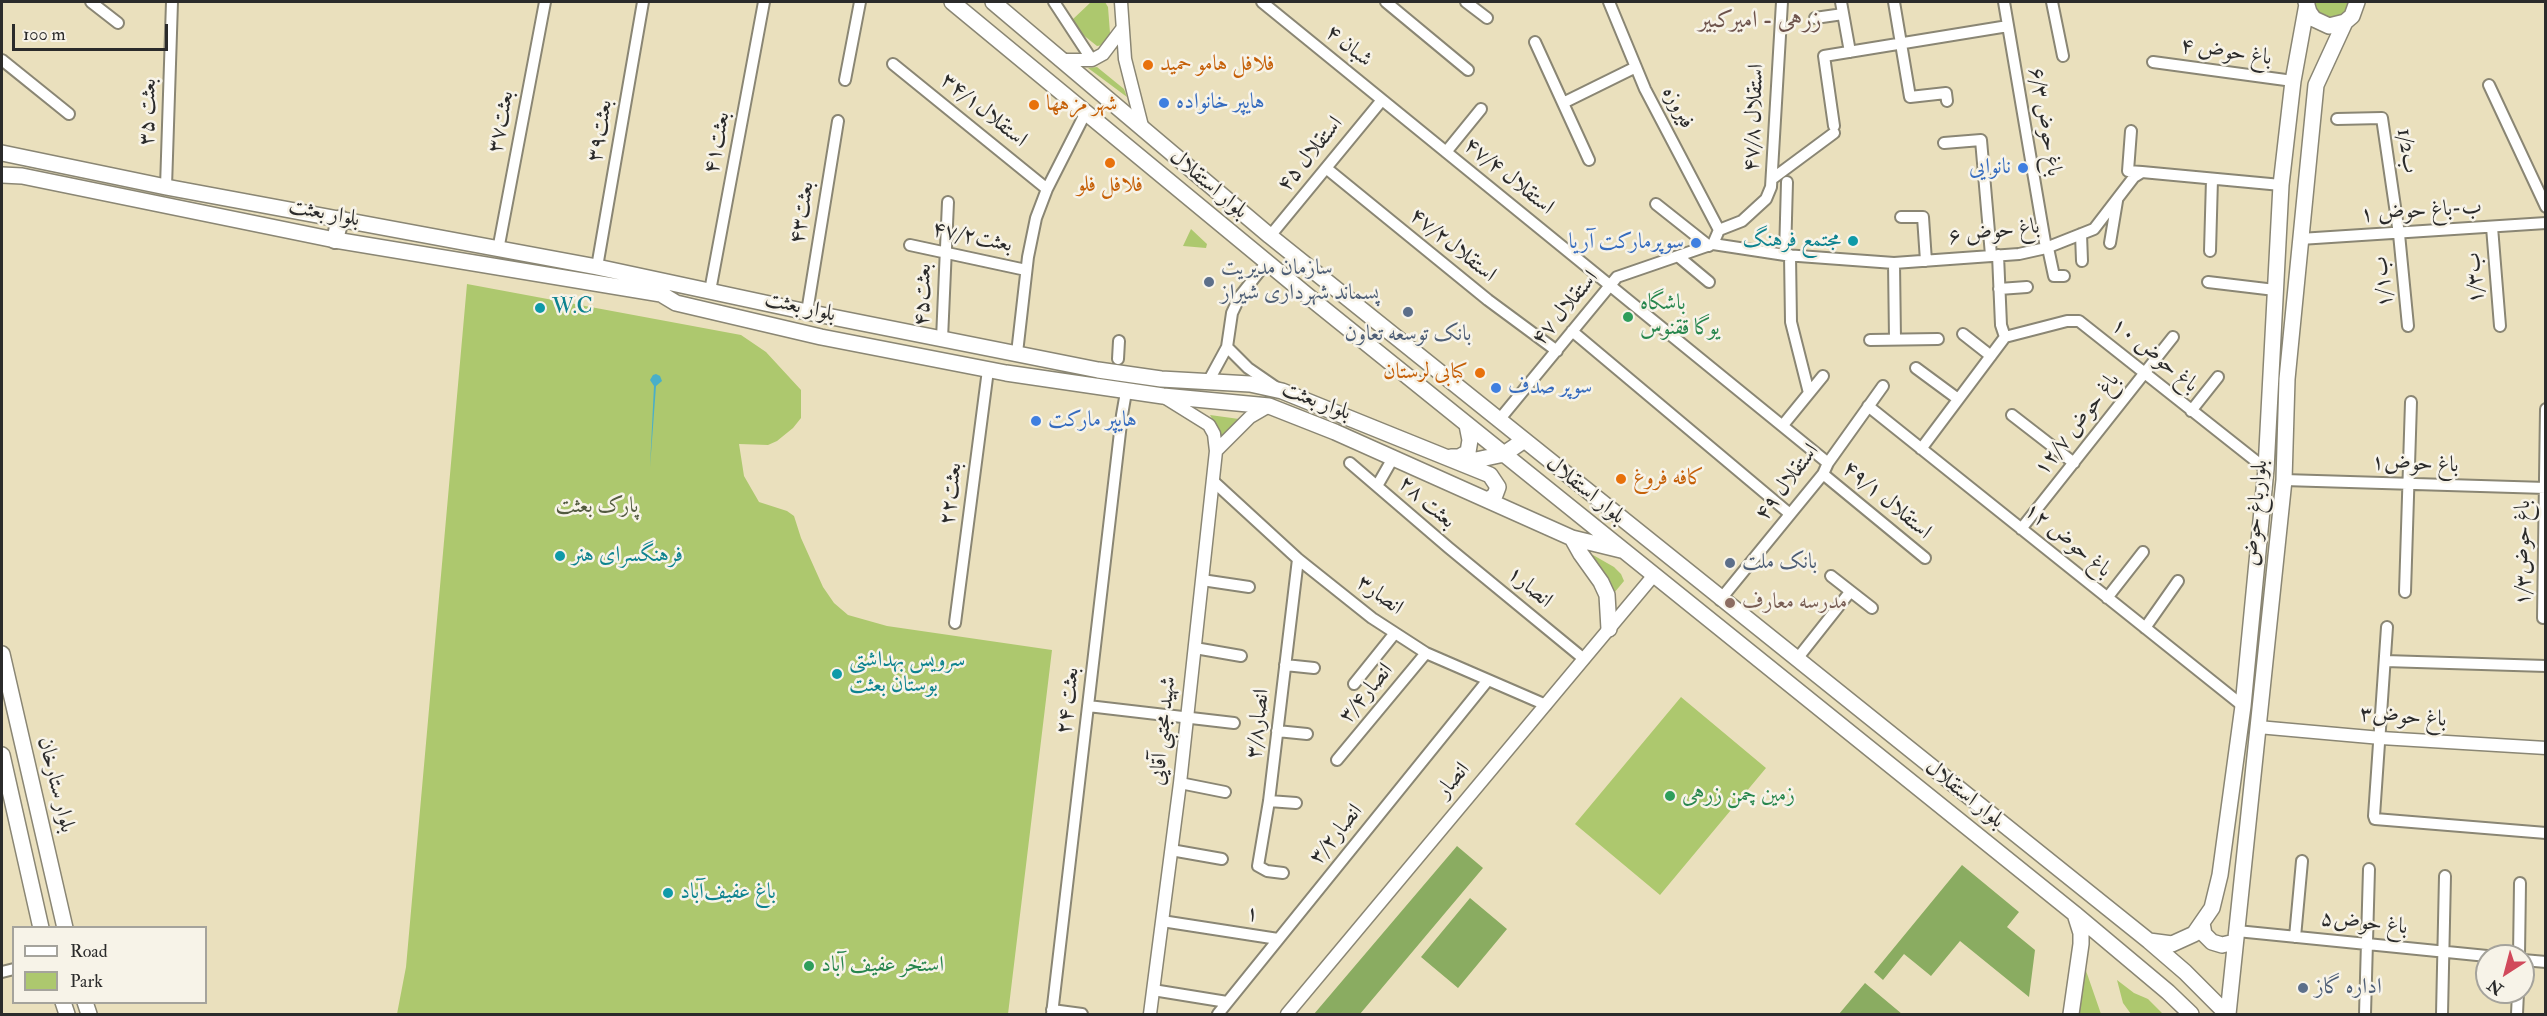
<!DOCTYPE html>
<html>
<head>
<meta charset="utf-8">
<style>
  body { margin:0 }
  #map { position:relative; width:2547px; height:1016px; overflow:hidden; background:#eae0bd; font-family:"IM FELL Double Pica",serif }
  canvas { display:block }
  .frame { position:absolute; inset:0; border:3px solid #2b2b2b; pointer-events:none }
  .legend { position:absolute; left:12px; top:926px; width:195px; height:78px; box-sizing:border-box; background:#f7f3e8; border:2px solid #a5a39c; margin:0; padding:8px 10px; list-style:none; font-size:18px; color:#2b2b2b }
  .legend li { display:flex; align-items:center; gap:12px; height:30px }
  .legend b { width:30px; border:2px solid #a5a39c }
  .north { position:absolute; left:2475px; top:944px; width:60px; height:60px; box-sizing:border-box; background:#f7f3e8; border:2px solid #a5a39c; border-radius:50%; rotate:216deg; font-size:16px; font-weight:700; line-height:24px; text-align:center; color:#2b2b2b }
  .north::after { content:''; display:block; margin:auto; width:21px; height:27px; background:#d1495b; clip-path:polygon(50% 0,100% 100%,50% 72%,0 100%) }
  .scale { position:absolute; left:12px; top:24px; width:156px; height:27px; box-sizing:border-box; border:3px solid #2b2b2b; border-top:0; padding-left:8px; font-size:18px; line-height:21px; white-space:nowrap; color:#2b2b2b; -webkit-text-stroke:4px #f7f3e8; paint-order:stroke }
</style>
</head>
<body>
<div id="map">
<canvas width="2547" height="1016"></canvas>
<div class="frame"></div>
<ul class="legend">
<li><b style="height:8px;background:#fff"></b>Road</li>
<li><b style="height:16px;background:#adc86e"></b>Park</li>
</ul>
<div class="north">N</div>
<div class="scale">100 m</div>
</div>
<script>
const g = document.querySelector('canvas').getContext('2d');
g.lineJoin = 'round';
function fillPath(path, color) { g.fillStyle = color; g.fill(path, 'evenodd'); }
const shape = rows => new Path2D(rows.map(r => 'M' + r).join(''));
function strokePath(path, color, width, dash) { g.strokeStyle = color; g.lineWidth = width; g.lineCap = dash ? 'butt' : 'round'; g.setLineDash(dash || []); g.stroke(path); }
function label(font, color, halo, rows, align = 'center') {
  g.font = font + ' "IM FELL Double Pica",Amiri,serif'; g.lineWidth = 5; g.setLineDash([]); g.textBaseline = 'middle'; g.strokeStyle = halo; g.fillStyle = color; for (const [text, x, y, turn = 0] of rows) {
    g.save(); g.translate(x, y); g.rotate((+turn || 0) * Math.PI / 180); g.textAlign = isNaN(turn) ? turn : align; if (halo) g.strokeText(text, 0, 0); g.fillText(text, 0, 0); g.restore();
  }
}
const green = shape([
  [1091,2,1105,2,1108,7,1110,33,1103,45,1097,46,1082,34,1072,20],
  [2314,2,2350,2,2345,13,2334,19,2328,18,2318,12],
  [1097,67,1124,89,1127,97,1088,68],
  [1191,229,1207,244,1206,248,1183,246],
  [467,284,741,335,766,352,801,390,801,418,793,428,777,441,768,445,739,444,744,476,759,502,787,511,794,516,801,538,823,587,834,603,848,615,887,626,1052,650,1008,1014,397,1014,406,967],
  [1210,415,1239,419,1222,437],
  [1593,555,1614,567,1621,574,1624,581,1614,593,1607,577,1588,557],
  [1681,697,1766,768,1660,895,1575,824],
  [2084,965,2101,1014,2079,1014],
  [2117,980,2134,993,2148,999,2163,1014,2131,1014,2123,1003]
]);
const forest = shape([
  [1457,846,1483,868,1360,1014,1314,1014],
  [1962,865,2019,912,2007,927,2035,950,2029,997,1960,941,1931,976,1904,954,1883,980,1874,972],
  [1470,898,1507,929,1458,988,1421,957],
  [1865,983,1902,1014,1839,1014]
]);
const water = shape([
  [656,374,660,376,662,381,656,386,650,467,654,386,650,380,653,375]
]);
const minor = shape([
  [91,2,118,23],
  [1054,2,1092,60],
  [1262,2,1828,463],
  [1386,2,1468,70],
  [1466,2,1487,18],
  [1609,2,1645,89,1719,230],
  [1841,2,1850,52],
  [1894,2,1910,97,1946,93,1947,101],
  [2004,2,2046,248],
  [2052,2,2063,56],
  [1815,18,1843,14],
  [1535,42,1589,160],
  [2,60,69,114],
  [2153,62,2293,81],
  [893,64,1047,189],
  [845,80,860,2],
  [2489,85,2546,207],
  [1563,103,1636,67],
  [2337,119,2382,118,2399,234,2408,326],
  [1834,126,1824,56,2008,26],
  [2131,131,2128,171,2142,172],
  [1944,143,1981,140,1991,255],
  [1446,152,1481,109],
  [1326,168,1488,300,1557,351],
  [1772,179,1834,133],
  [166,187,172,2],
  [1656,204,1709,246],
  [1901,217,1923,217,1926,261],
  [2492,227,2500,326],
  [2081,234,2082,261],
  [1270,236,1382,100],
  [2300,239,2546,223],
  [2110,243,2117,201],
  [1713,244,1719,230,1742,221,1766,199,1771,187,1782,2],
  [910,245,1026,270],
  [2048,248,2054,276,2064,276],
  [498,250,545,2],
  [2210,251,2212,179],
  [1785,255,1787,182],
  [1790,255,1791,322,1809,393],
  [1998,255,2001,325,2005,337],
  [1679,257,1709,282],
  [1894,263,1895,339],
  [597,267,643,2],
  [2208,282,2275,290],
  [1999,289,2027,287],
  [710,291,764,2],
  [807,312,838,121],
  [1572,331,1790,514],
  [1963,334,1991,356],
  [2005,337,2067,321,2079,321,2266,469],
  [942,339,948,202],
  [1870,340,1938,339],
  [1227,347,1248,368,1277,388],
  [1017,353,1028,257,1036,218,1047,189,1086,112],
  [1118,359,1119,341],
  [1916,368,1958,399],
  [1208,382,1227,347,1232,313,1240,296,1267,262],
  [1868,406,2243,706],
  [2191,411,2218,377],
  [2012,415,2074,463],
  [1499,420,1617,277,1713,244,1785,255,1894,263,2019,254,2046,248,2094,229,2134,177,2142,172,2281,185],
  [1783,425,1823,376],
  [1921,449,2005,337],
  [1350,463,1449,548,1584,659],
  [1823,474,1925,558],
  [2284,480,2546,488],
  [1213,481,1298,559,1372,618,1426,653,1546,705],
  [1377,486,1393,458],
  [2021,529,2173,337],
  [1831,576,1872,608],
  [1202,580,1249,587],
  [2405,592,2411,402],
  [2107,598,2143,552],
  [1720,600,1823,474,1828,463,1883,386],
  [2543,618,2546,409],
  [955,623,988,370],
  [2387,627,2374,816,2375,819,2546,833],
  [2145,628,2178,581],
  [1195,648,1241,656],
  [1797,659,1850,592],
  [2385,661,2546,666],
  [1285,665,1314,668],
  [1354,684,1395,633],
  [1088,706,1234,723],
  [1277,731,1307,734],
  [1337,760,1426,653],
  [1180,783,1225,792],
  [1269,801,1296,803],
  [1171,850,1222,859],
  [1283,873,1267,871,1258,866,1269,801,1298,559],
  [1162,921,1278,939],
  [2237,931,2487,956],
  [2295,937,2302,861],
  [2519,956,2520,883],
  [2523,960,2546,962],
  [2,972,14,969],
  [1153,990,1227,1002],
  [1052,1010,1082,1014],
  [1052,1014,1122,415,1126,392],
  [1218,1014,1488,680],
  [2365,1014,2369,869],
  [2442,1014,2445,876],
  [2517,1014,2518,992]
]);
const tertiary = shape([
  [1121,2,1125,59,1143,130],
  [1060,60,1092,60,1103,54,1122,29],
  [1164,397,1209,425,1214,434,1216,451,1250,417,1269,406],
  [2258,727,2381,738,2546,748],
  [1150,1014,1180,783,1216,451],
  [1287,1014,1654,575]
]);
const secondary = shape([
  [952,2,1314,301,2075,914,2168,992,2191,1014],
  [993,2,1270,236,2149,941,2185,972,2227,1014],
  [2306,2,2309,12,2314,19,2329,26,2345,22,2352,16,2357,2],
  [2,153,166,187,597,267,807,312,1098,370,1161,379,1250,384,1282,391,1490,475,1498,487,1495,495,1488,500],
  [2,175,22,176,335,240,661,294,676,303,821,337,1006,373,1163,396,1269,406,1335,432,1572,538,1621,550],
  [1451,457,1459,457,1468,452,1470,440,1467,425],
  [1462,463,1504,454,1523,441],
  [1572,538,1581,554,1601,582,1607,595,1609,629],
  [2,654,65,928],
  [2,755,41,928],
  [2202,923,2204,934,2212,942,2222,945,2235,942],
  [2149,941,2172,944,2194,934,2212,908,2220,875,2243,706,2266,469,2281,185,2293,81,2307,4],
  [63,1002,67,1014],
  [85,1002,89,1014],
  [2071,1014,2081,944,2081,933,2075,914],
  [2228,1014,2284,480,2287,379,2316,85,2345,22]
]);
const primary = shape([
  [335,240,340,219]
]);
const markers = [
  [1148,65,6,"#e8710a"],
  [1164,103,6,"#3f7fe0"],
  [1034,105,6,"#e8710a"],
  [1110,163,6,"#e8710a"],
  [2023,168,6,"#3f7fe0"],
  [1853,241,6,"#0f9aa8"],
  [1696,243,6,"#3f7fe0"],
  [1209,282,6,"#5c6f8a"],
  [540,308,6,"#0f9aa8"],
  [1408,312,6,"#5c6f8a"],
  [1628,317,6,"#2e9e5b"],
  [1480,373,6,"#e8710a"],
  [1496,388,6,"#3f7fe0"],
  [1036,421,6,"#3f7fe0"],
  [1621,479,6,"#e8710a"],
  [560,556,6,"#0f9aa8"],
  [1730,563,6,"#5c6f8a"],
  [1730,603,6,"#8d6e63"],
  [837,674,6,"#0f9aa8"],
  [1670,796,6,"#2e9e5b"],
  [668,893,6,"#0f9aa8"],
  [809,966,6,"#2e9e5b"],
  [2303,988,6,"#5c6f8a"]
];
const streetNames = [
  ["۴ شبان",1348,47,39],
  ["۴ باغ حوض",2226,53,8],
  ["فیروزه",1677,108,62],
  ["استقلال۳۴/۱",983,111,39],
  ["۳۵ بعثت",149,112,-88],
  ["۴۷/۸ استقلال",1755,118,-87],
  ["بعثت۳۷",502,122,-79],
  ["۶/۳ باغ حوض",2044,122,80],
  ["بعثت۳۹",601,131,-80],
  ["بعثت۴۱",718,143,-79],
  ["1/2ب",2406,151,81],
  ["۴۵ استقلال",1311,155,-51],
  ["۴۷/۴ استقلال",1508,177,39],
  ["بلوار استقلال",1208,185,40],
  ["۱ ب-باغ حوض",2421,212,-4],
  ["بعثت۴۳",803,213,-81],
  ["بلوار بعثت",324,214,11],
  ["۶ باغ حوض",1994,233,-7],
  ["بعثت۴۷/۲",972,238,12],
  ["استقلال۴۷/۲",1452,246,39],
  ["ب۱/۳",2476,278,-94],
  ["ب۱/۱",2384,282,-96],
  ["بعثت۴۵",924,295,-88],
  ["بلوار بعثت",800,308,13],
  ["۴۷ استقلال",1566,309,-50],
  ["۱۰ باغ حوض",2154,356,39],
  ["بلوار بعثت",1316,402,21],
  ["۱۲/۷ باغ حوض",2078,425,-52],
  ["باغ حوض۱",2415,465,2],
  ["۴۹ استقلال",1788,483,-53],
  ["بلوار استقلال",1585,491,39],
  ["بعثت۲۲",952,494,-83],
  ["۴۹/۱ استقلال",1886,501,40],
  ["بعثت ۲۸",1426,503,41],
  ["بلوارباغ حوض",2257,513,-85],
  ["۱۲ باغ حوض",2067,541,39],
  ["باغ حوض۱/۳",2524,553,-90],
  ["انصار۱",1529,588,40],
  ["انصار۳",1379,596,36],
  ["انصار۳/۴",1367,694,-50],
  ["بعثت ۲۴",1069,701,-83],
  ["باغ حوض۳",2403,718,4],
  ["انصار۳/۸",1259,724,-83],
  ["شهید مجتبی آقایی",1164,731,-84],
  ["انصار",1454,781,-50],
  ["بلوار ستارخان",55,785,76],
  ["بلوار استقلال",1964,795,39],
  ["انصار۳/۲",1337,835,-51],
  ["۱",1252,915,9],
  ["باغ حوض۵",2364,924,6]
];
const foodNames = [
  ["فلافل هامو حمید",1160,65],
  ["شهر مزهها",1046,105],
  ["فلافل فلو",1110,186,"center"],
  ["کبابی لرستان",1468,373,"right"],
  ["کافه فروغ",1633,479]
];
const shopNames = [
  ["هایپر خانواده",1176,103],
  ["نانوایی",2011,168,"right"],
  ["سوپرمارکت آریا",1684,243,"right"],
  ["سوپر صدف",1508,388],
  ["هایپر مارکت",1048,421]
];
const cultureNames = [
  ["مجتمع فرهنگ",1841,241,"right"],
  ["W.C",552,308],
  ["فرهنگسرای هنر",572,556],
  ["سرویس بهداشتی",849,661],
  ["بوستان بعثت",849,686],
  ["باغ عفیف‌آباد",680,893]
];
const serviceNames = [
  ["سازمان مدیریت",1221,269],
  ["پسماند شهرداری شیراز",1221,294],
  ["بانک توسعه تعاون",1408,335,"center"],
  ["بانک ملت",1742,563],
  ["اداره گاز",2315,988]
];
const leisureNames = [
  ["باشگاه",1640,304],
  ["یوگا ققنوس",1640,329],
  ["زمین چمن زرهی",1682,796],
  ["استخر عفیف آباد",821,966]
];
const parkNames = [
  ["پارک بعثت",597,507]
];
const educationNames = [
  ["مدرسه معارف",1742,603]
];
const neighbourhoodNames = [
  ["زرهی - امیرکبیر",1760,22]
];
fillPath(green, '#adc86e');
fillPath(forest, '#8aac61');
fillPath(water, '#49afc9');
strokePath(minor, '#8a8674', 14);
strokePath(tertiary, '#8a8674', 15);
strokePath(secondary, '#8a8674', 18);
strokePath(primary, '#8a8674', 20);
strokePath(minor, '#fff', 10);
strokePath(tertiary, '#fff', 12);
strokePath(secondary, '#fff', 15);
strokePath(primary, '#fff', 16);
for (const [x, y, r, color] of markers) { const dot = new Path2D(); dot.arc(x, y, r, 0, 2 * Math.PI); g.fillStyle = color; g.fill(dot); strokePath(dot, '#f7f3e8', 2); }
label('22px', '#2b2b2b', '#f7f3e8', streetNames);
label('22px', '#c56008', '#f7f3e8', foodNames, 'left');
label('22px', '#366cbe', '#f7f3e8', shopNames, 'left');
label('22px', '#0d838f', '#f7f3e8', cultureNames, 'left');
label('22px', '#4e5e75', '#f7f3e8', serviceNames, 'left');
label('22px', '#27864d', '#f7f3e8', leisureNames, 'left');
label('22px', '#525a3f', '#f7f3e8', parkNames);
label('22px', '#785e54', '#f7f3e8', educationNames, 'left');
label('24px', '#6d534b', '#f7f3e8', neighbourhoodNames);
</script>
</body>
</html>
